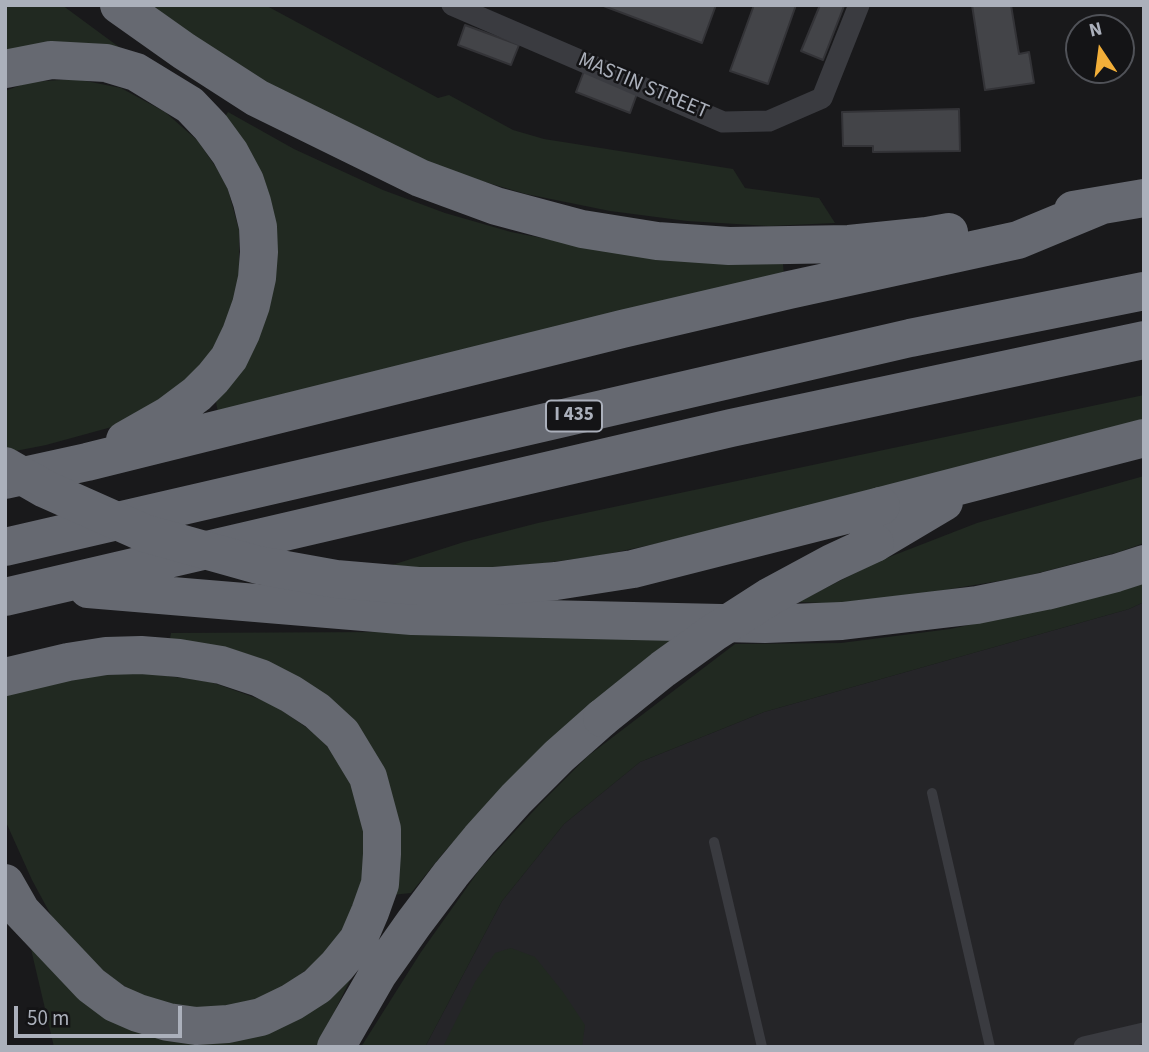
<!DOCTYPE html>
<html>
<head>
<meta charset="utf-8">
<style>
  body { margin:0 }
  #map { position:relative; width:1149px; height:1052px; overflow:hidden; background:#19191b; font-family:"Source Sans 3",sans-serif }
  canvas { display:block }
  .frame { position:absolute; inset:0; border:7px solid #abb0bb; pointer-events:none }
  .north { position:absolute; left:1065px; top:14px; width:70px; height:70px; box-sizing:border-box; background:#141416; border:2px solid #505258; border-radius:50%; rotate:347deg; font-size:19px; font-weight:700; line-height:28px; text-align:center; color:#abb0bb }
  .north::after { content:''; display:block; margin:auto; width:24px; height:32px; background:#f3af39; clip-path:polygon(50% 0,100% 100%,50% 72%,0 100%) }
  .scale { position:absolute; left:14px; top:1006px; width:168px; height:32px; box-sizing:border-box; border:4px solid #abb0bb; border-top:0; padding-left:9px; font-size:21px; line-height:24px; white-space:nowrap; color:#abb0bb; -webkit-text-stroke:5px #141416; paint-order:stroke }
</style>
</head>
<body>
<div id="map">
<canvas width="1149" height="1052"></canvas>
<div class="frame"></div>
<div class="north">N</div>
<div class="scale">50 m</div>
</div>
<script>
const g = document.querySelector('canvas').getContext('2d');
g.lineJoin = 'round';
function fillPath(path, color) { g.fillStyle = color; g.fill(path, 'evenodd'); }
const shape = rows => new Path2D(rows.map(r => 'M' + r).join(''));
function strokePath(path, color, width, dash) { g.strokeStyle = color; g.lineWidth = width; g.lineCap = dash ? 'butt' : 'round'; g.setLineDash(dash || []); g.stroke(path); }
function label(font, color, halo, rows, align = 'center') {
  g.font = font + ' "Source Sans 3",sans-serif'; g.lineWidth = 5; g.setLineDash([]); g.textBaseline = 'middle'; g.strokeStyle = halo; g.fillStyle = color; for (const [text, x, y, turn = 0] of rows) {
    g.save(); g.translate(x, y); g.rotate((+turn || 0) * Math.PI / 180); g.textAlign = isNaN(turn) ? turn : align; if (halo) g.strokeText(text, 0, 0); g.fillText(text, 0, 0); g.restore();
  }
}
const built = shape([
  [1144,602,1144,1047,425,1047,502,901,564,824,640,762,764,712,1129,609]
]);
const green = shape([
  [5,5,62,5,119,47,5,60],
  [135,5,265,5,438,98,449,95,513,130,544,139,733,169,745,188,819,198,835,223,769,226,687,221,610,211,526,194,461,175,325,119],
  [76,79,121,88,165,112,198,141,226,182,239,230,239,285,227,330,201,371,130,422,46,445,5,453,5,91,29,82],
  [228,112,294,149,383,190,445,213,511,232,578,245,783,264,784,276,218,413,216,402,239,371,258,327,223,120],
  [1144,395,1144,419,702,534,603,555,538,564,464,569,389,566,464,542,538,523],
  [1144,476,1144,543,1119,552,1023,577,914,595,845,604,798,602,879,561,977,523],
  [1144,583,1144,602,1129,609,764,712,640,762,564,824,502,901,425,1047,361,1047,421,952,480,869,539,805,588,756,735,644,841,643,950,629,1035,611],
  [383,632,683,639,503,788,445,851,411,893,392,895,368,748,169,645,171,633],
  [139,672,211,682,273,704,317,735,350,773,364,817,366,858,360,894,348,925,320,959,284,987,243,1005,204,1010,168,1006,135,993,112,978,81,953,52,917,32,880,5,820,5,693,85,677],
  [511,948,535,957,563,992,585,1025,582,1047,443,1047,475,982,495,953],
  [31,949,170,1040,352,976,317,1047,54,1047]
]);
const building = shape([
  [601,5,716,5,702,43,601,5],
  [754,5,796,5,768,84,730,71,754,5],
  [820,5,844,6,823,60,801,51,820,5],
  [972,5,1011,5,1019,54,1029,52,1034,83,985,90,972,5],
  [465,25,519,45,511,65,458,45,465,25],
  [584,71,638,91,630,113,576,92,584,71],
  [959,109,960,151,873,152,873,146,843,146,842,112,959,109]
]);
const lane = shape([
  [932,793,990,1047],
  [714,842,762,1047]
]);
const street = shape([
  [452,5,723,122,769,121,822,98,859,5],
  [1084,1047,1144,1033]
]);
const highway = shape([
  [119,5,184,51,257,98,420,178,496,206,582,229,657,241,729,246,849,244,927,236,949,232],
  [5,69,51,60,106,63,136,72,190,105,211,127,230,153,245,181,252,202,258,227,259,252,257,278,251,305,241,333,229,358,213,378,197,394,169,415,125,440],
  [1073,210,1144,198],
  [5,480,87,462,622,329,789,290,1018,240,1100,206],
  [881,506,1144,438],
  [875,543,944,502],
  [5,547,910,338,1144,291],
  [88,589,412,616,765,624,842,621,977,605,1046,591,1116,573,1144,564],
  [5,597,731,428,1144,340],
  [5,677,68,662,106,656,141,655,179,658,221,665,260,678,291,694,317,711,342,734,368,777,382,829,382,854,380,884,370,912,358,940,337,966,317,986,292,1002,261,1017,228,1024,196,1026,168,1022,138,1013,115,1003,91,985,21,911,5,883],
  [336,1047,378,974,414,923,451,874,480,839,516,799,559,756,602,718]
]);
const highwayBridge = shape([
  [5,466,45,489,144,533,258,565,336,579,418,586,494,586,556,581,633,569,881,506],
  [602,718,663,669,713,633,769,597,832,563,875,543]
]);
const shields = [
  [574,416,56]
];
const shieldNames = [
  ["I 435",574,416]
];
const streetNames = [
  ["MASTIN STREET",643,87,23]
];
fillPath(built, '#252528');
fillPath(green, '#212921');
fillPath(building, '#434448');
strokePath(building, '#333337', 2);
strokePath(lane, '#3a3b40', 10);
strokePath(street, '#3a3b40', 21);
strokePath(highway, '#666971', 38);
strokePath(highwayBridge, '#666971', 38);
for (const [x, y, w] of shields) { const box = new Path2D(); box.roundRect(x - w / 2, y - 15.5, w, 31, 5); g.fillStyle = '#141416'; g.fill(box); strokePath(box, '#abb0bb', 2); }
label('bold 19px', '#abb0bb', null, shieldNames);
label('21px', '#abb0bb', '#141416', streetNames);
</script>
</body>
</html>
